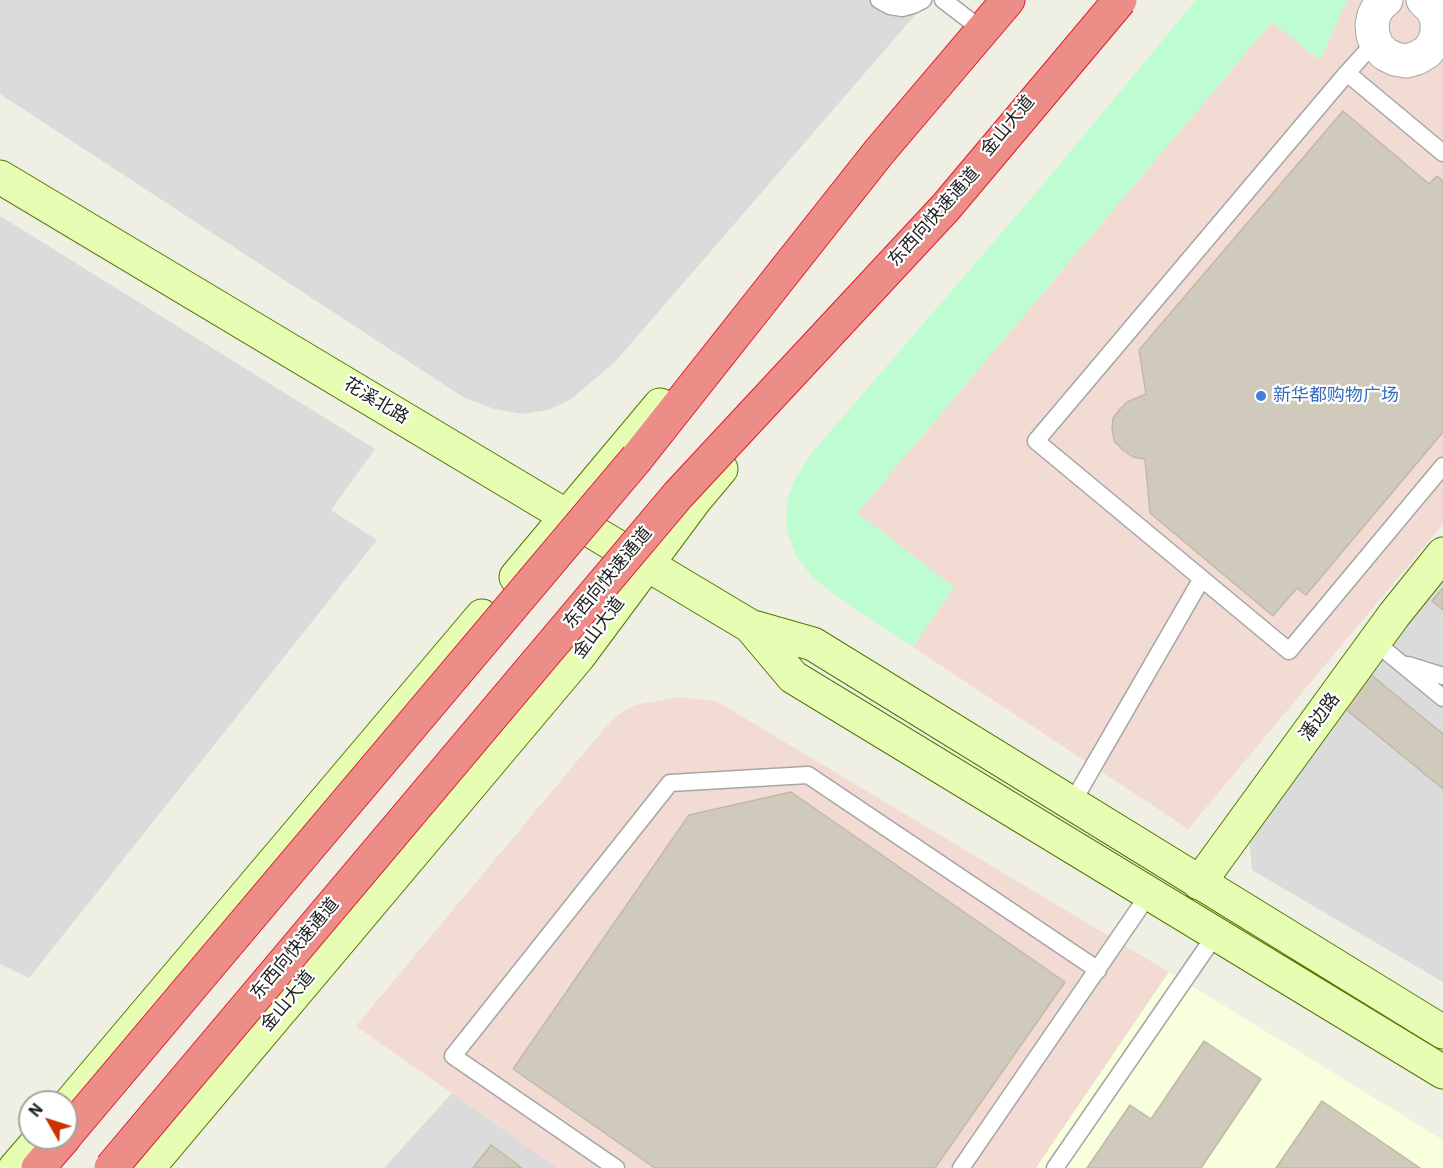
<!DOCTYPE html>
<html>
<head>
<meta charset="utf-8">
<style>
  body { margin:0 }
  #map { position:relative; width:1443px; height:1168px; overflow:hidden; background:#f0efe4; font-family:"IBM Plex Sans",sans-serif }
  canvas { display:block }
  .north { position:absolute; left:18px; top:1090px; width:60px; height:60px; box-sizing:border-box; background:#fff; border:2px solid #a5a5a5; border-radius:50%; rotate:309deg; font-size:16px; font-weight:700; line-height:24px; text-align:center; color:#1e1e1e }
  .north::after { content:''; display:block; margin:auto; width:21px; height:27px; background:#cc3200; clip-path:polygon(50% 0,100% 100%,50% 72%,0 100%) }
</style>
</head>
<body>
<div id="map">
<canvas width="1443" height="1168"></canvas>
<div class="north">N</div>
</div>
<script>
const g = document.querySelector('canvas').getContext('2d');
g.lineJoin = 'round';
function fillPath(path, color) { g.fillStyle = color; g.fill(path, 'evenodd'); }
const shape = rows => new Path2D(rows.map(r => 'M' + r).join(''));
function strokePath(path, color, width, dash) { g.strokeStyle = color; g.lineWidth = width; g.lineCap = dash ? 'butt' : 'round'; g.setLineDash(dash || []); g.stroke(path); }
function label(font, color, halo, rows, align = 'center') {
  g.font = font + ' "IBM Plex Sans","Noto Sans SC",sans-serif'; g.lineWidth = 4.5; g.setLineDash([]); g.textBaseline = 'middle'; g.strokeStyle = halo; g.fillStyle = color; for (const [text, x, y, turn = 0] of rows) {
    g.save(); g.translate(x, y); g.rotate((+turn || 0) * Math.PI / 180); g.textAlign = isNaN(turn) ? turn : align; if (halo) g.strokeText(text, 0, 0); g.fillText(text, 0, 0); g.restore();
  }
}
const residential = shape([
  [0,0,928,0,615,362,570,400,548,410,522,414,494,409,463,397,0,94],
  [0,216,375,449,331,510,377,540,29,978,0,964],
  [1443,579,1443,982,1252,870,1249,836,1413,614],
  [452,1093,558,1168,384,1168]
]);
const commercial = shape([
  [1347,0,1443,0,1443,524,1188,829,913,647,954,587,857,513,1272,22,1320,60],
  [680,697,716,701,1169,972,1036,1168,558,1168,356,1026,604,729,619,714,635,705]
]);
const education = shape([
  [1169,972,1443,1140,1443,1168,1036,1168]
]);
const park = shape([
  [1196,0,1347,0,1320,60,1272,22,857,513,954,587,913,647,846,603,813,578,796,556,788,534,786,515,788,498,794,481,811,454,1041,187]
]);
const building = shape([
  [1343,111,1429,184,1437,176,1443,181,1443,432,1306,595,1297,588,1273,616,1150,513,1145,459,1133,457,1123,450,1114,441,1112,428,1113,418,1120,409,1127,402,1146,394,1139,350,1343,111],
  [1443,588,1443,610,1432,601,1443,588],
  [1370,674,1443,734,1443,789,1343,707,1370,674],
  [791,792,1065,982,935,1168,655,1168,513,1069,689,815,791,792],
  [1204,1041,1261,1079,1201,1168,1087,1168,1130,1105,1151,1119,1204,1041],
  [1322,1101,1420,1168,1276,1168,1322,1101],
  [491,1145,522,1168,473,1168,491,1145]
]);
const lane = shape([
  [879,0,890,6,902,8,913,5,923,0],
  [943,0,977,26],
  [1347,73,1375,42],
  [1443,153,1347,73,1036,441,1289,651,1443,466],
  [1375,642,1443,698],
  [1408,665,1443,676],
  [1072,803,1201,580],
  [616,1168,453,1056,670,783,808,775,1098,970],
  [961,1168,1149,894],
  [1055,1168,1216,934]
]);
const street = shape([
  [1386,0,1379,6,1374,15,1372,25,1373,35,1377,46,1385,54,1395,59,1406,61,1417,58,1427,52,1434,43,1437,32,1437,20,1433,10,1423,0]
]);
const secondary = shape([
  [0,177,750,626,813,644,1443,1032],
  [516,577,660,405],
  [750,626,793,677,1443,1072],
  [1199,883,1394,615,1443,554],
  [66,1108,482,616],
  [15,1168,41,1138],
  [148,1168,579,656,695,500,721,469]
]);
const highway = shape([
  [637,458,879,152,1008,0],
  [38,1168,64,1138]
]);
const highwayBridge = shape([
  [66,1135,637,458],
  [111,1168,678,495,946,207,1120,0]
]);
const markers = [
  [1261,396,6,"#3f7fe0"]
];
const streetNames = [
  ["金山大道",1008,126,-50],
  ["东西向快速通道",934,217,-48],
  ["花溪北路",376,401,31],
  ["东西向快速通道",608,578,-50],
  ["金山大道",599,628,-53],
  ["潘边路",1320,717,-54],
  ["东西向快速通道",295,949,-50],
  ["金山大道",288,1001,-50]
];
const shopNames = [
  ["新华都购物广场",1273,396]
];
fillPath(residential, '#dcdbdb');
fillPath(commercial, '#f2dbd2');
fillPath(education, '#f7ffdd');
fillPath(park, '#befdd2');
fillPath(building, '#d0cabd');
strokePath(building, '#c2b9a5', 1.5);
strokePath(lane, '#a5a5a5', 19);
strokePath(street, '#a5a5a5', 35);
strokePath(secondary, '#4f7a00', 35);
strokePath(highway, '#e5192d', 35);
strokePath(lane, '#fff', 16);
strokePath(street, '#fff', 33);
strokePath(secondary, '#e8fdb4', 33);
strokePath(highway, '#ec8d87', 33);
strokePath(highwayBridge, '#e5192d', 35, []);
strokePath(highwayBridge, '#ec8d87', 33);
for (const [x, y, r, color] of markers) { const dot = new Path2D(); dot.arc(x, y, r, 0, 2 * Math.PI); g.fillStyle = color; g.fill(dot); strokePath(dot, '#fff', 2); }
label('18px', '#1e1e1e', '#fff', streetNames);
label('18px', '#366cbe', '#fff', shopNames, 'left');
</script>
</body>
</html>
